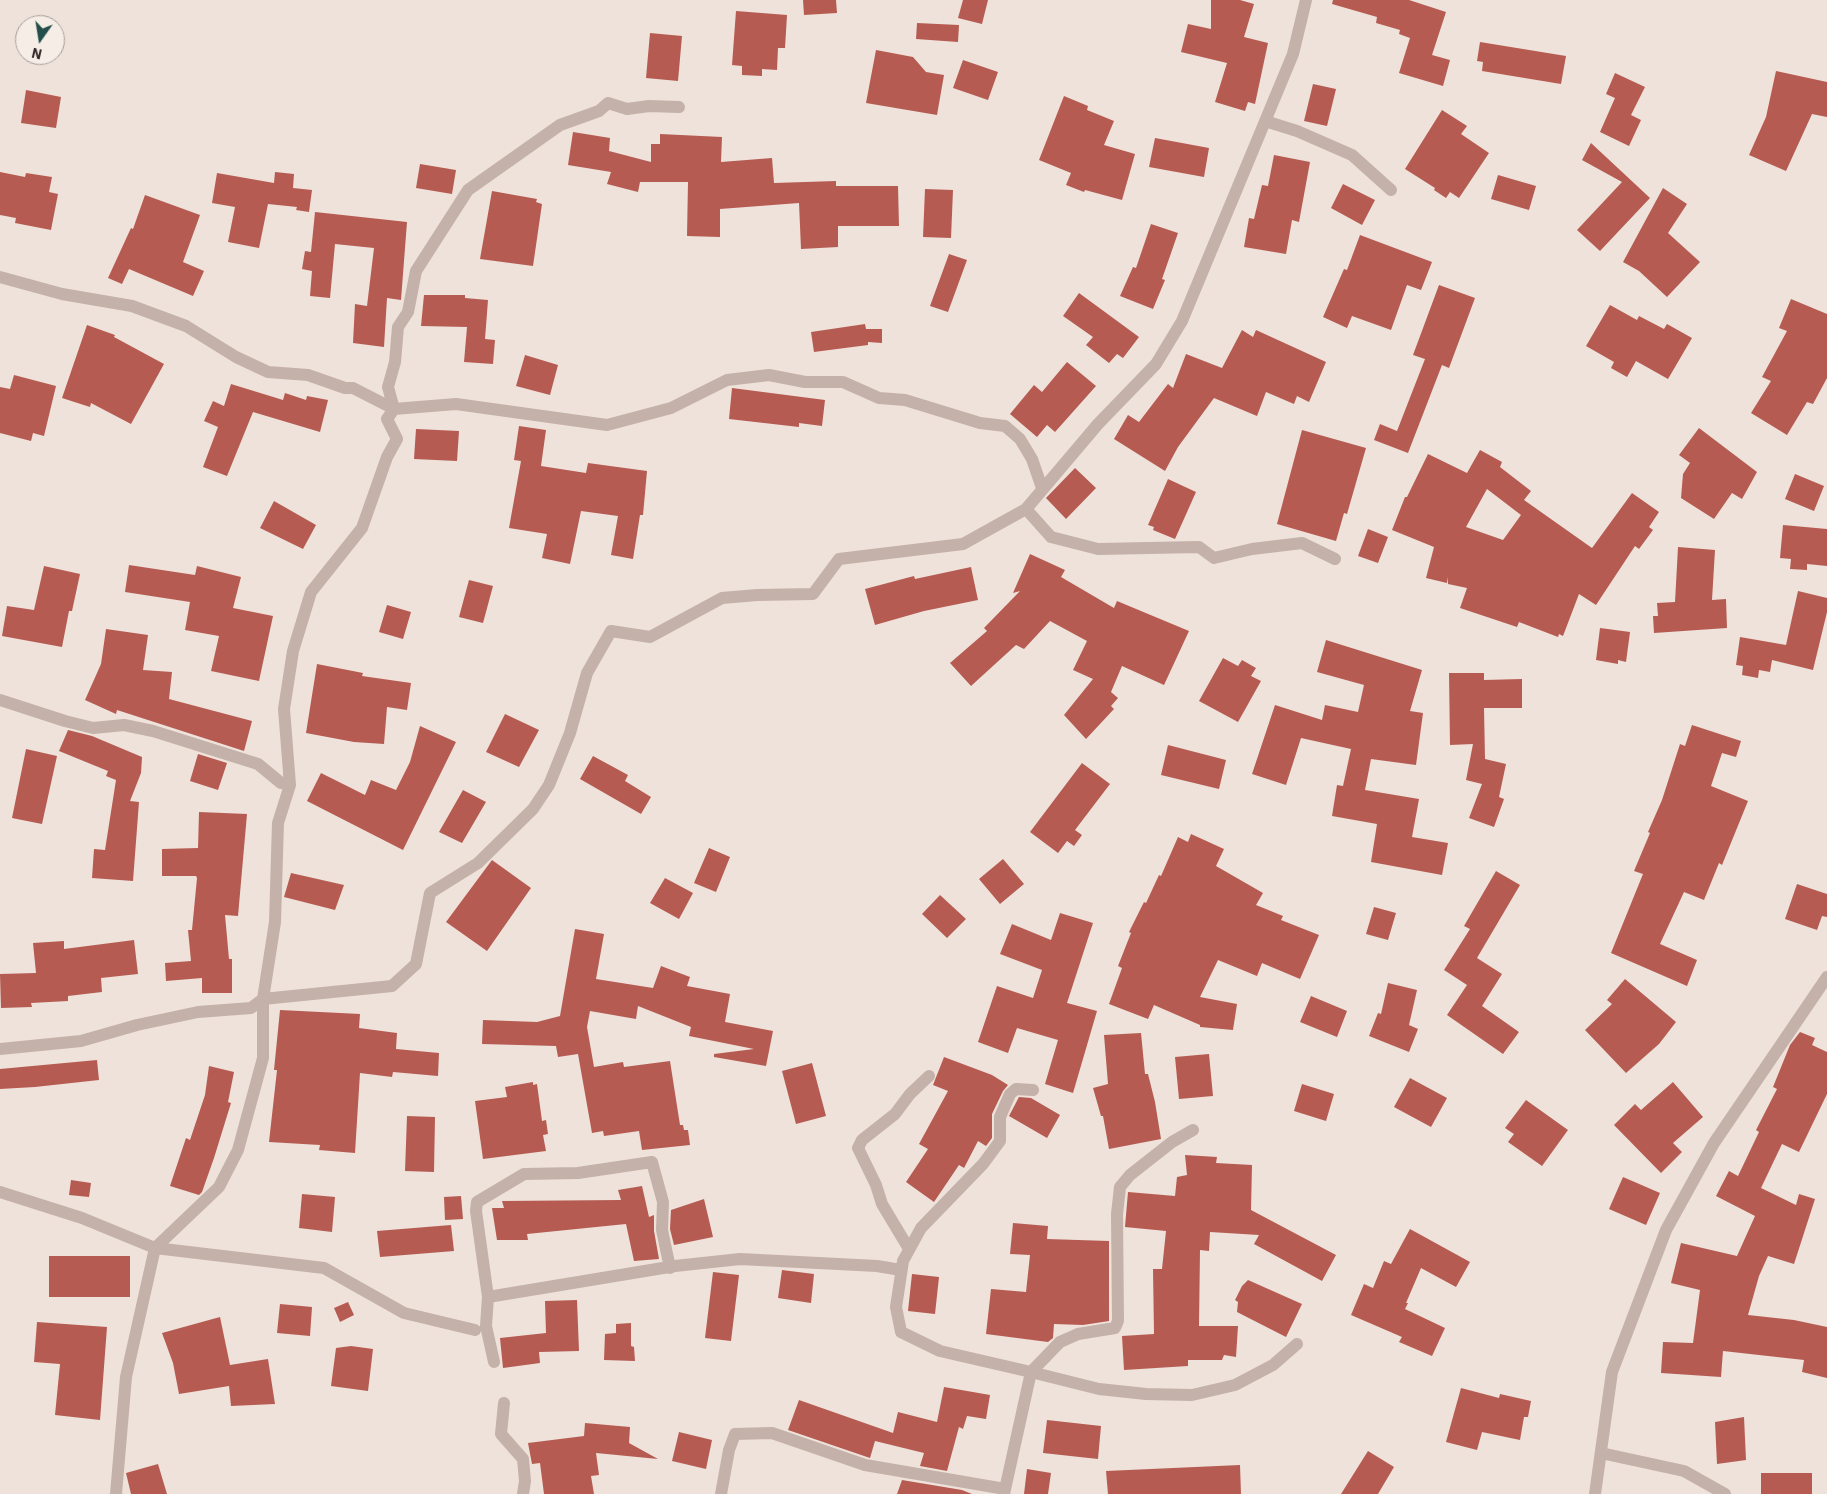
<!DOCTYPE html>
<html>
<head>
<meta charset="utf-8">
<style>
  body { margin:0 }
  #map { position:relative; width:1827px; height:1494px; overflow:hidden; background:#eee2db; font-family:"IBM Plex Sans",sans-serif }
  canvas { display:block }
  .north { position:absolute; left:15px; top:15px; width:50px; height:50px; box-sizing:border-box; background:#f6ede7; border:1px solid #a89f9b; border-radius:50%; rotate:193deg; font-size:14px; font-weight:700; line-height:20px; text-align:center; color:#322928 }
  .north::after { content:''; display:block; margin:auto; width:18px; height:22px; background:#234e4b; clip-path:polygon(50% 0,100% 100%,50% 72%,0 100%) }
</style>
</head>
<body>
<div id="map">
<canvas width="1827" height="1494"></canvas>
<div class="north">N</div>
</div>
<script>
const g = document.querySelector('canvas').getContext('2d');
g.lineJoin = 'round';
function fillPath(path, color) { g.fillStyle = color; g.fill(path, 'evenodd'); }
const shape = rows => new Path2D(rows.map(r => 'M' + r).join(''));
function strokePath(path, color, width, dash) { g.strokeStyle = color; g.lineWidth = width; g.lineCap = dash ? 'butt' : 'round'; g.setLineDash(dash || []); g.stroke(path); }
const building = shape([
  [803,0,836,0,837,13,804,15],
  [963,0,988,0,982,24,958,18],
  [1211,0,1240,0,1254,4,1244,37,1268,43,1255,104,1248,102,1245,111,1215,102,1227,63,1181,52,1188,24,1211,29],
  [1333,0,1409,0,1446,12,1432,55,1450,60,1443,86,1399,73,1410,38,1399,34,1400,30,1376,23,1377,17,1332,4],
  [736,11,787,15,785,48,778,48,777,70,762,69,762,76,742,75,742,66,732,65],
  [917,23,959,25,958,42,916,39],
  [650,33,682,36,678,81,646,78],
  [1480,42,1566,56,1561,84,1482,71,1483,62,1477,61],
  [876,50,913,57,926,72,944,75,937,115,866,103],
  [963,60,998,72,988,100,953,88],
  [1776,71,1827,82,1827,117,1812,114,1786,171,1749,155,1766,117],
  [1615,73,1645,87,1631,115,1641,120,1629,146,1600,132,1615,98,1606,94],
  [1313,84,1336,89,1327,126,1304,121],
  [26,90,61,97,56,128,21,123],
  [1064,96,1088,106,1087,110,1114,121,1104,145,1135,154,1122,200,1085,190,1084,192,1066,185,1071,173,1039,160],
  [1442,110,1467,126,1461,134,1489,153,1459,198,1450,192,1446,198,1434,190,1435,188,1405,169],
  [573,132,610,138,609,151,651,162,651,144,660,144,660,134,722,137,721,162,772,158,774,183,836,181,836,186,898,186,899,226,838,226,838,247,801,249,799,203,720,209,720,237,687,236,688,182,640,182,638,192,607,184,611,172,568,165],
  [1155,138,1209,148,1204,177,1149,167],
  [1591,143,1650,198,1600,251,1577,230,1622,182,1582,160],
  [1274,155,1310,162,1299,222,1292,220,1286,254,1244,247,1249,218,1254,219,1262,185,1268,186],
  [420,164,456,170,452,194,416,188],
  [0,172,25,177,26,173,52,177,49,192,58,194,51,230,15,223,16,218,0,215],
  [275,172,294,174,293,188,312,190,309,212,296,210,297,207,268,204,259,248,228,242,235,207,212,203,217,173,274,183],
  [1498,175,1536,186,1529,210,1491,199],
  [1343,184,1375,200,1362,225,1331,208],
  [1663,188,1687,204,1668,233,1700,262,1667,297,1639,271,1623,262],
  [925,189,953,190,951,238,923,237],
  [492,191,537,199,536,202,542,204,533,266,480,259],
  [145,195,200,215,183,262,204,271,193,296,129,269,122,284,108,278,131,228,133,229],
  [315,212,407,222,401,300,387,298,384,347,353,343,355,304,367,306,374,248,335,244,330,298,310,296,312,271,302,269,305,251,311,252],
  [1151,224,1178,233,1162,279,1165,280,1153,309,1120,296,1133,267,1136,268],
  [1360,235,1432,262,1421,290,1407,285,1391,330,1352,316,1347,328,1323,317,1344,269,1347,270],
  [949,254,967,260,948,312,930,306],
  [1439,285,1475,298,1449,368,1442,365,1408,453,1374,440,1380,424,1397,431,1425,359,1413,355],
  [1079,293,1139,337,1123,358,1117,354,1109,363,1086,345,1093,337,1063,316],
  [424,295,465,295,465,298,488,300,485,339,495,340,493,364,464,362,467,327,421,326],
  [1791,299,1827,314,1827,378,1813,404,1807,402,1787,435,1751,413,1771,381,1762,377,1787,331,1779,328],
  [1610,305,1637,320,1639,316,1664,329,1667,324,1692,338,1668,379,1636,361,1627,377,1611,368,1614,362,1586,346],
  [865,324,866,329,882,329,882,343,868,342,868,345,814,352,811,332],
  [87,325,115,335,114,337,164,364,131,424,91,403,90,407,62,398],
  [1242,330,1253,337,1256,330,1326,362,1309,402,1297,396,1294,404,1266,392,1257,416,1214,398,1178,447,1165,471,1114,439,1128,415,1139,422,1168,384,1173,388,1186,354,1222,368],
  [525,355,558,365,550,395,516,386],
  [1067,362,1096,386,1055,432,1047,425,1037,437,1010,414,1034,385,1042,392],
  [14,375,56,386,44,436,33,433,31,441,0,433,0,387,10,389],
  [231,384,283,400,285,393,306,400,307,396,328,400,320,432,253,412,227,476,203,467,218,427,204,421,213,401,224,406],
  [732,388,825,400,822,426,799,423,799,427,729,419],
  [519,426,546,430,541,466,586,473,588,463,647,471,643,515,640,515,633,559,611,555,618,516,581,511,570,564,542,558,547,534,509,528,521,461,514,460],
  [1699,428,1757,472,1742,499,1732,493,1714,519,1681,498,1683,474,1690,463,1679,455],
  [416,429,459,431,457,461,414,459],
  [1302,430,1366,448,1347,514,1344,513,1336,541,1277,524],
  [1480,450,1502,462,1500,467,1531,491,1524,500,1592,548,1632,493,1659,512,1649,527,1653,530,1639,549,1635,546,1596,605,1579,594,1563,636,1559,634,1558,637,1519,622,1517,627,1460,608,1467,588,1448,584,1448,577,1447,583,1426,578,1434,547,1392,530,1405,497,1407,497,1428,454,1467,473],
  [1487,489,1521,515,1503,540,1466,527],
  [1075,468,1096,488,1066,519,1046,498],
  [1795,474,1824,486,1814,511,1785,499],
  [1168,479,1196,492,1175,539,1153,530,1154,527,1148,525],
  [274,501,316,525,303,549,260,528],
  [1783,525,1827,529,1827,566,1807,564,1807,570,1790,569,1791,559,1780,558],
  [1368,529,1388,537,1378,563,1358,556],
  [1678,547,1715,550,1712,600,1726,599,1727,628,1654,633,1653,616,1658,616,1657,603,1675,602],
  [1030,554,1065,570,1061,577,1114,608,1117,601,1189,631,1164,685,1122,666,1111,692,1118,698,1111,706,1114,709,1086,739,1064,715,1093,679,1073,670,1087,641,1050,621,1024,649,1016,645,971,686,950,663,987,631,984,628,1020,591,1013,593],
  [129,565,195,575,197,566,241,577,233,608,273,616,259,681,211,671,219,636,185,630,190,602,125,592],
  [44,566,80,574,72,611,69,611,62,647,2,636,7,606,34,610],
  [971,567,978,600,924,611,875,625,865,589,914,576,915,579],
  [469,580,493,586,483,623,459,617],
  [1798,591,1827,598,1827,612,1813,670,1772,660,1770,672,1759,670,1758,678,1742,675,1743,666,1736,665,1740,637,1786,645],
  [387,605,411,612,403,639,379,632],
  [1600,628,1630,632,1626,662,1618,660,1618,664,1596,660],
  [106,629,148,635,143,670,172,672,169,699,252,721,244,751,117,710,116,714,85,700,101,664],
  [1326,640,1422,670,1410,711,1423,713,1416,765,1371,759,1365,790,1419,799,1412,837,1448,843,1442,875,1371,862,1377,824,1332,816,1337,785,1343,786,1351,749,1301,738,1286,785,1252,774,1275,705,1322,720,1325,705,1358,712,1364,685,1317,672],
  [1223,658,1238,666,1242,660,1256,668,1251,676,1261,681,1238,722,1199,701],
  [317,664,363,673,362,676,411,683,407,710,387,707,384,744,354,742,306,733],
  [1449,673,1484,673,1484,680,1522,679,1522,708,1484,708,1485,759,1506,764,1499,797,1504,799,1494,827,1469,818,1482,784,1466,780,1473,744,1450,745],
  [505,714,539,730,519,767,486,752],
  [1692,725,1741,741,1736,757,1722,753,1711,786,1748,801,1722,865,1719,863,1704,900,1684,892,1660,944,1697,960,1687,986,1611,953,1643,874,1634,871,1650,833,1648,832,1662,800,1680,744,1685,746],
  [420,726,456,742,403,850,307,801,321,773,365,795,371,780,396,790,410,762],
  [68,730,92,736,142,757,141,773,130,801,139,802,133,881,92,878,94,849,105,850,116,780,106,776,108,771,59,751],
  [1168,745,1226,760,1219,789,1161,775],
  [26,749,57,756,42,824,12,818],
  [198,754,227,763,218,790,190,781],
  [593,756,628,775,625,781,651,797,641,814,580,779],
  [1082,763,1110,784,1075,830,1082,835,1074,846,1067,841,1058,853,1030,832],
  [463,790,486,802,462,843,439,832],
  [199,812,247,814,238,916,225,915,229,959,232,959,232,993,202,993,202,978,166,981,165,963,191,961,188,930,192,930,197,878,196,876,162,876,162,849,198,848],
  [1191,834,1224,849,1216,866,1263,893,1256,905,1283,916,1281,920,1319,935,1300,979,1262,963,1257,976,1218,960,1200,997,1237,1004,1233,1030,1200,1027,1200,1025,1154,1005,1148,1019,1109,1004,1122,968,1118,966,1131,933,1129,932,1144,902,1146,903,1159,875,1161,876,1178,837,1188,842],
  [709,848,730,857,716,892,694,883],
  [1003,859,1024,884,1000,904,979,879],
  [492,860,531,888,487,951,446,922],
  [1496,871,1520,885,1477,958,1502,974,1482,1006,1519,1032,1503,1054,1447,1015,1467,985,1444,970,1470,929,1464,926],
  [291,873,344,885,335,910,284,897],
  [665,878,693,893,679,919,650,903],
  [1797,884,1827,894,1827,917,1822,916,1817,930,1785,919],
  [940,895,966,919,947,938,922,914],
  [1374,907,1396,913,1388,940,1366,934],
  [1060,913,1093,923,1067,1003,1097,1011,1073,1093,1045,1084,1058,1040,1017,1028,1008,1053,978,1042,997,986,1033,998,1042,970,1000,954,1012,924,1051,940],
  [575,929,604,934,596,979,653,988,661,966,690,977,687,986,730,994,725,1022,773,1031,766,1066,714,1057,714,1054,754,1049,689,1036,691,1027,638,1006,636,1019,590,1011,587,1027,594,1067,623,1062,624,1067,670,1061,680,1125,683,1125,684,1130,688,1130,690,1145,642,1150,639,1131,604,1136,603,1131,592,1133,578,1054,558,1057,556,1046,482,1044,483,1020,537,1022,560,1016],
  [134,940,138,974,101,978,102,992,68,996,68,1001,31,1003,32,1007,1,1008,0,974,36,973,33,943,64,941,64,949],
  [1625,979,1676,1022,1659,1044,1626,1073,1585,1030,1612,1004,1607,1000],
  [1388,983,1417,990,1409,1025,1418,1029,1409,1052,1369,1036,1378,1013,1381,1014],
  [1311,996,1347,1011,1337,1037,1300,1022],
  [280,1010,360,1014,359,1028,397,1033,396,1049,439,1053,438,1076,393,1072,392,1077,360,1073,355,1153,319,1150,320,1145,269,1142,277,1070,274,1070],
  [1800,1032,1815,1038,1812,1045,1827,1052,1827,1094,1799,1152,1782,1144,1761,1188,1796,1205,1799,1194,1815,1199,1794,1264,1768,1256,1759,1276,1748,1315,1794,1320,1827,1327,1827,1378,1802,1372,1804,1360,1723,1351,1721,1377,1661,1373,1663,1342,1693,1343,1700,1290,1671,1283,1681,1243,1737,1256,1755,1216,1716,1196,1729,1171,1738,1176,1759,1132,1756,1130,1777,1089,1773,1087,1790,1045],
  [1141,1033,1145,1074,1148,1074,1155,1102,1161,1139,1109,1149,1103,1116,1101,1116,1093,1088,1108,1084,1104,1035],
  [1209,1054,1213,1096,1179,1099,1175,1057],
  [944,1057,992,1075,1008,1085,1003,1091,992,1114,992,1138,986,1146,978,1141,964,1168,959,1165,934,1202,906,1182,928,1149,919,1144,948,1091,933,1085],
  [97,1060,99,1080,35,1087,0,1089,0,1069],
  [812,1063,826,1116,796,1124,782,1071],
  [209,1066,234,1072,228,1102,231,1103,214,1158,202,1192,199,1195,170,1186,186,1138,190,1140,205,1095],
  [1410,1078,1447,1098,1431,1127,1394,1107],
  [533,1082,533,1085,537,1084,542,1121,546,1120,548,1134,543,1135,546,1151,483,1159,475,1101,507,1097,505,1087],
  [1673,1082,1703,1117,1673,1143,1682,1152,1661,1173,1614,1125,1635,1104,1641,1110],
  [1302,1084,1334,1094,1326,1121,1294,1111],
  [1019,1097,1031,1098,1060,1115,1047,1138,1009,1116],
  [1526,1100,1568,1130,1542,1166,1508,1142,1514,1134,1505,1128],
  [407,1116,435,1117,434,1172,405,1171],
  [1185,1155,1217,1157,1216,1163,1252,1165,1251,1210,1336,1255,1322,1281,1254,1244,1259,1235,1210,1232,1209,1251,1200,1250,1199,1326,1238,1326,1236,1357,1224,1355,1222,1360,1188,1360,1188,1366,1124,1370,1122,1336,1154,1334,1153,1269,1162,1269,1166,1231,1125,1227,1128,1192,1175,1196,1177,1177,1187,1175],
  [1623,1177,1660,1193,1646,1225,1609,1209],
  [71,1180,91,1183,89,1197,69,1195],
  [642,1186,649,1217,654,1215,654,1231,659,1259,634,1261,626,1224,527,1234,528,1240,497,1240,492,1208,504,1208,502,1201,621,1200,618,1190],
  [302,1194,335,1197,332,1232,299,1228],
  [461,1196,463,1219,445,1220,444,1197],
  [704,1199,713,1237,674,1245,670,1229,671,1210],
  [1013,1223,1048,1226,1047,1239,1109,1241,1109,1321,1083,1325,1054,1324,1053,1338,1048,1342,986,1334,991,1289,1026,1292,1030,1255,1010,1254],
  [451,1225,454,1251,380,1257,377,1231],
  [1410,1229,1470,1262,1456,1287,1421,1268,1406,1303,1408,1303,1405,1309,1445,1328,1432,1356,1399,1342,1402,1337,1351,1315,1364,1284,1373,1288,1384,1261,1391,1264],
  [49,1256,130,1256,130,1297,49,1297],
  [782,1270,814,1274,811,1303,778,1298],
  [713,1272,739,1275,731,1341,705,1338],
  [912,1274,939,1277,935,1314,908,1311],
  [1248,1280,1302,1304,1286,1337,1237,1312,1238,1302,1235,1300,1242,1286],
  [577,1300,579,1351,539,1352,540,1363,503,1368,500,1338,546,1333,545,1301],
  [348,1302,354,1315,340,1322,334,1308],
  [280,1304,312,1307,310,1336,277,1333],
  [220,1317,230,1365,268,1359,275,1404,231,1406,229,1386,179,1394,173,1363,162,1333],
  [37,1322,107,1327,100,1420,55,1415,60,1364,34,1362],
  [631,1323,631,1346,634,1347,635,1361,604,1360,605,1334,616,1333,616,1324],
  [351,1346,373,1349,368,1391,331,1386,336,1348],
  [944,1387,990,1395,986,1419,967,1416,963,1429,959,1427,947,1471,920,1466,924,1453,875,1441,870,1458,867,1457,788,1430,799,1400,893,1433,898,1412,937,1422],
  [1461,1388,1499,1398,1500,1394,1531,1401,1528,1417,1524,1417,1520,1440,1482,1432,1477,1450,1446,1442],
  [1744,1417,1746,1460,1717,1464,1715,1422],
  [1047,1420,1101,1426,1098,1459,1043,1453],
  [585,1423,630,1427,629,1443,658,1459,596,1453,599,1475,591,1476,594,1494,544,1494,540,1463,532,1464,528,1443,584,1436],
  [679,1432,712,1440,706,1469,672,1461],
  [1368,1451,1394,1467,1378,1494,1341,1494],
  [158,1464,167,1494,131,1494,126,1473],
  [1240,1465,1241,1494,1108,1494,1106,1471],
  [1027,1469,1051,1473,1048,1494,1024,1494],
  [1761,1473,1812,1473,1812,1494,1761,1494],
  [902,1480,962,1490,972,1494,897,1494]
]);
const minor = shape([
  [1265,121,1297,131,1352,155,1391,190],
  [0,277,62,294,132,306,186,326,236,357,268,372,308,375,345,388,353,388,394,409,456,404,607,425,671,408,727,380,769,375,805,382,843,382,879,398,905,400,980,423,1005,426,1020,439,1032,459,1042,488],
  [1026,509,1051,537,1098,549,1199,547,1214,558,1252,549,1302,543,1335,559],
  [0,700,65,721,93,728,124,725,153,731,258,764,281,783,290,785],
  [0,1049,81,1041,137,1025,198,1012,251,1008,263,999,392,986,416,964,430,893,478,863,533,809,549,785,570,733,587,673,611,631,650,637,722,598,757,595,813,594,839,559,963,544,1026,509,1098,424,1156,364,1182,321,1293,54,1306,0],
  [1033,1090,1016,1089,1010,1094,1000,1117,1000,1141,983,1164,921,1228,903,1261,896,1307,901,1332,940,1351,1031,1372,1060,1342,1078,1334,1115,1328,1118,1321,1117,1214,1120,1187,1130,1175,1172,1142,1193,1130],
  [0,1192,82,1218,155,1248,324,1268,404,1313,475,1330],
  [909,1249,882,1204,876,1185,858,1148,862,1140,895,1114,910,1094,929,1076],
  [488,1297,675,1266,740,1259,877,1266,901,1270],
  [494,1362,486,1326,488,1297,476,1211,477,1202,524,1174,578,1173,652,1162,663,1202,662,1230,670,1268],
  [504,1403,501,1434,523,1459,525,1481,523,1494],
  [1601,1453,1684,1471,1725,1494],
  [116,1494,126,1377,155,1248,219,1187,238,1150,263,1058,263,999,275,922,278,823,290,785,284,709,293,651,311,592,362,528,387,457,397,439,387,419,394,409,388,387,395,362,398,327,408,312,416,271,468,190,560,125,599,111,608,103,627,109,649,106,679,107],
  [721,1494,729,1450,735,1434,772,1433,865,1465,1005,1489],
  [1004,1494,1031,1372,1099,1389,1146,1394,1192,1395,1235,1385,1273,1365,1297,1344],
  [1595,1494,1612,1372,1666,1230,1714,1143,1827,977]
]);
fillPath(building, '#b65b51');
strokePath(minor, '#c4b1a9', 12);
</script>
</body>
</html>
